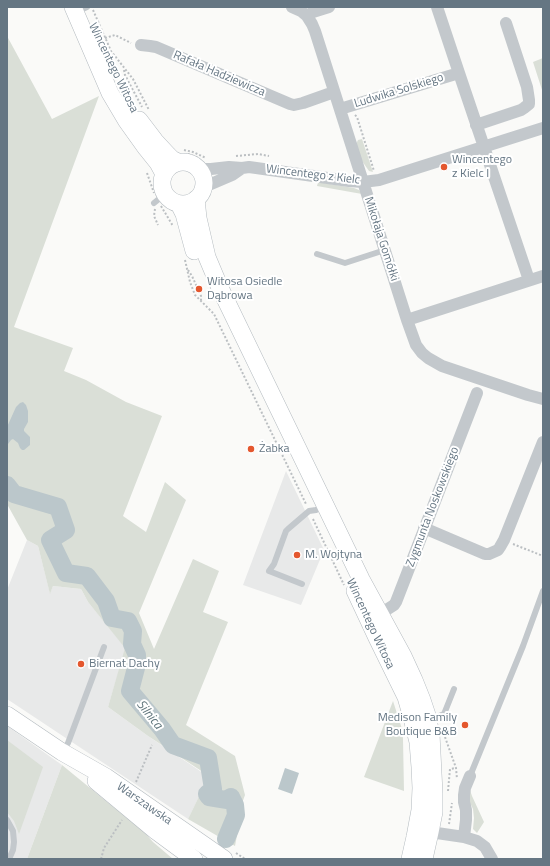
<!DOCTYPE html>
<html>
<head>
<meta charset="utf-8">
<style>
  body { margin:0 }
  #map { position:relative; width:550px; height:866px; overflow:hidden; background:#fafaf8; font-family:"Titillium Web",sans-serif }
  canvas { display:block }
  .frame { position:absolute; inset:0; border:8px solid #657683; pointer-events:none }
</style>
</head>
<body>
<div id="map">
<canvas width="550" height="866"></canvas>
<div class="frame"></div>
</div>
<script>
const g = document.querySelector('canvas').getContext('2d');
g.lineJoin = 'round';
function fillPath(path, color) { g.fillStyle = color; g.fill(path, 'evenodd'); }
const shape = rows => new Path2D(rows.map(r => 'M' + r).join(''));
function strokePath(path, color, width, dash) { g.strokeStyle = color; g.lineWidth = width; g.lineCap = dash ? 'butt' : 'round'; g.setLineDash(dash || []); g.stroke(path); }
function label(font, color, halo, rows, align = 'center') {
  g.font = font + ' "Titillium Web",sans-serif'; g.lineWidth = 4; g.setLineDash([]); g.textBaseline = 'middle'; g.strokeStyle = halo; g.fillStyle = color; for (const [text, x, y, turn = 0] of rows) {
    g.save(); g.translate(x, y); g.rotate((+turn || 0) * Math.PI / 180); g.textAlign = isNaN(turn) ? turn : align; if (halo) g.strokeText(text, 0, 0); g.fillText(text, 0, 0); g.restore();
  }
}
const built = shape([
  [286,471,324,550,301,605,243,585],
  [27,540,38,546,50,593,53,586,81,589,88,602,126,648,108,707,148,736,209,777,188,819,7,699,7,590],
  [7,726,62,765,27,859,7,859]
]);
const green = shape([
  [7,36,52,119,99,96,14,327,73,348,64,371,86,380,126,402,162,416,123,516,146,532,165,482,186,500,139,613,154,649,193,559,219,571,203,612,228,622,186,725,235,756,245,795,241,806,241,814,235,846,188,819,209,776,148,736,108,707,125,648,88,602,81,589,53,586,50,594,38,546,27,540,7,504],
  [543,58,543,93,533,62],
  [362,139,373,172,369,171,362,161,356,144,358,140],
  [318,182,354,188,359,190,362,194,317,186],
  [393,701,402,729,403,739,404,791,364,777],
  [7,740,43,767,19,834,14,821,7,812],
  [62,765,145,833,153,842,173,859,27,859],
  [470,790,472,796,484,822,477,833,473,829,474,818,473,809,471,805,466,802]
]);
const water = shape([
  [23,402,26,405,28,411,28,422,24,429,24,431,30,437,30,445,24,450,22,450,20,448,18,443,13,439,11,440,8,444,7,444,7,427,16,407,20,403],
  [285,768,299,773,292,794,278,789],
  [232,815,238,818,233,832,218,859,210,859,225,833]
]);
const river = shape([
  [7,485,14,494,58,507,66,530,50,540,66,573,87,576,106,601,112,618,128,621,133,631,132,644,137,655,137,664,130,691,162,729,173,745,208,758,213,789,207,794,209,797,215,798,226,800,231,797,235,805,236,815,226,839]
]);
const path = shape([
  [93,10,111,51,133,79,149,110],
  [105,38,115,35,131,43],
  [124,70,125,75,142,107],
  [355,115,357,117,374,171],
  [184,150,193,152,206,158],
  [188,154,199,158],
  [236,156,258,154,269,156],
  [147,173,154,193],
  [161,206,173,226],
  [155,209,154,216,158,225],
  [185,260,190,282,195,295,214,314,306,504],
  [188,270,192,276,201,296,201,300],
  [313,519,344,585],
  [513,544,543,556],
  [445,737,456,768,457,779],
  [136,782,152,745],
  [448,791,450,769,456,768],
  [449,824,452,803],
  [236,853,245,859],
  [101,859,104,848,122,820]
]);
const lane = shape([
  [76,12,87,7],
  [154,203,165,194],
  [317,254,345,263,385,250],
  [302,584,269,571,274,564,286,531,288,529,309,511,316,510,324,506],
  [429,720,444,714,454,689],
  [63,751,68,743,104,647],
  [470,776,523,646,543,591],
  [7,820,13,831,14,842,13,850,9,859]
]);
const street = shape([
  [292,7,301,11,307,16,312,24,315,31,407,320,416,345,422,353,428,358,442,366,528,395,543,399],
  [437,7,459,73,529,280],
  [307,16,313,12,329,7],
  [141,45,150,46,156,47,290,104,294,105,303,103,334,92],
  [340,109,459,73],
  [476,125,521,110,524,108,529,104,529,100,527,87,506,23],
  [200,169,211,169,229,167,242,168,249,167,349,181,363,182,379,180,543,128],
  [204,187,232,175,242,168],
  [407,320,543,276],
  [424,528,485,554,489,554,498,550,500,547,504,540,543,442],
  [380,614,394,605,396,602,477,393],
  [430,832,464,837,477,841,485,847,492,859],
  [464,837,466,820,466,810,464,802,464,795,465,788,470,776]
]);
const secondary = shape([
  [73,7,110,93,126,120,146,148,158,163,164,174],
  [139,120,155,141,168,155,172,159,178,162],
  '162 183a21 21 0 1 1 42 0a21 21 0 1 1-42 0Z',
  [196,199,198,218,207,257,220,288,361,579,403,656,414,680,422,700,427,715,431,734,434,793,434,812,430,832,424,859],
  [179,204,184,214,194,251],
  [355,591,377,638,406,697,412,718,418,742,420,767,421,788,420,810,415,837,410,859],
  [7,715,62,752,106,777,224,859],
  [96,781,156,831,194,859]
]);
const markers = [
  [444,167,4,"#e4572e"],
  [199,289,4,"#e4572e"],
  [251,449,4,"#e4572e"],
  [297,555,4,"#e4572e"],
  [81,664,4,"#e4572e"],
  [465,725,4,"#e4572e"]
];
const streetNames = [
  ["Wincentego Witosa",113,68,64],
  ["Rafała Hadziewicza",219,74,23],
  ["Ludwika Solskiego",399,91,-17],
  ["Wincentego z Kielc",313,175,7],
  ["Mikołaja Gomółki",381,239,72],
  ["Zygmunta Noskowskiego",433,507,-69],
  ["Wincentego Witosa",370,624,65],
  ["Warszawska",144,804,35]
];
const poiNames = [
  ["Wincentego",452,160],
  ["z Kielc I",452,174],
  ["Witosa Osiedle",207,282],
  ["Dąbrowa",207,296],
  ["Żabka",259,449],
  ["M. Wojtyna",305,555],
  ["Biernat Dachy",89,664],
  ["Medison Family",457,718,"right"],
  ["Boutique B&B",457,732,"right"]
];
const waterNames = [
  ["Silnica",149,715,51]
];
fillPath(built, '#e8e9e9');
fillPath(green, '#dadfd7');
fillPath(water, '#bbc7cb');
strokePath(river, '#bbc7cb', 18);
strokePath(secondary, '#b3babf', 18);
strokePath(path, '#bbbfc2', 2, [2, 2]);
strokePath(lane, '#c3c8cc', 6);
strokePath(street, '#c3c8cc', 12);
strokePath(secondary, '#fff', 17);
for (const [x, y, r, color] of markers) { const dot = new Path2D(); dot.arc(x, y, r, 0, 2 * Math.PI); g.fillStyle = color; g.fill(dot); strokePath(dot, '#fff', 1.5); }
label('12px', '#657683', '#fff', streetNames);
label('12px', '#657683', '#fff', poiNames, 'left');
label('italic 13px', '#60757c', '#fff', waterNames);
</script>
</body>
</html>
